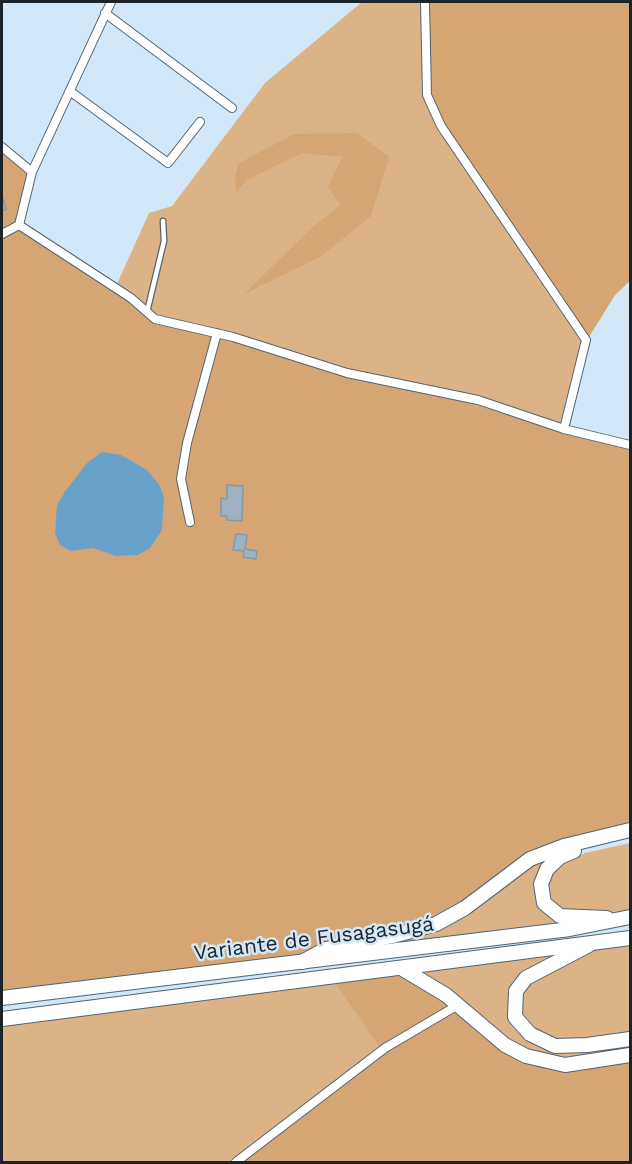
<!DOCTYPE html>
<html>
<head>
<meta charset="utf-8">
<style>
  body { margin:0 }
  #map { position:relative; width:632px; height:1164px; overflow:hidden; background:#d2e7f7; font-family:"Work Sans",sans-serif }
  canvas { display:block }
  .frame { position:absolute; inset:0; border:3px solid #1c242a; pointer-events:none }
</style>
</head>
<body>
<div id="map">
<canvas width="632" height="1164"></canvas>
<div class="frame"></div>
</div>
<script>
const g = document.querySelector('canvas').getContext('2d');
g.lineJoin = 'round';
function fillPath(path, color) { g.fillStyle = color; g.fill(path, 'evenodd'); }
const shape = rows => new Path2D(rows.map(r => 'M' + r).join(''));
function strokePath(path, color, width, dash) { g.strokeStyle = color; g.lineWidth = width; g.lineCap = dash ? 'butt' : 'round'; g.setLineDash(dash || []); g.stroke(path); }
function label(font, color, halo, rows, align = 'center') {
  g.font = font + ' "Work Sans",sans-serif'; g.lineWidth = 5; g.setLineDash([]); g.textBaseline = 'middle'; g.strokeStyle = halo; g.fillStyle = color; for (const [text, x, y, turn = 0] of rows) {
    g.save(); g.translate(x, y); g.rotate((+turn || 0) * Math.PI / 180); g.textAlign = isNaN(turn) ? turn : align; if (halo) g.strokeText(text, 0, 0); g.fillText(text, 0, 0); g.restore();
  }
}
const green = shape([
  [362,2,421,2,423,95,438,129,581,341,562,424,478,396,349,370,235,333,157,316,134,295,117,284,149,213,172,206,265,83],
  [630,843,630,911,588,913,562,910,550,900,547,884,557,867,585,853],
  [584,844,542,866,535,885,540,907,547,915,568,924,367,947,438,930,468,912,533,864],
  [630,944,630,1033,566,1041,549,1038,534,1030,523,1019,521,1010,523,992,531,983,590,951],
  [556,955,523,973,511,987,508,1011,512,1026,526,1040,544,1049,565,1053,630,1045,630,1049,565,1059,528,1051,509,1040,450,990,422,971],
  [400,974,523,1061,540,1067,630,1162,384,1052,380,1047,229,1162,2,1162,2,1024]
]);
const forest = shape([
  [429,2,630,2,630,281,615,295,589,337,445,126,431,94],
  [357,133,389,157,371,216,320,257,244,294,314,226,340,205,328,187,342,157,302,153,247,180,236,192,235,177,239,163,294,134],
  [2,152,28,173,24,223,129,301,153,322,233,341,349,377,470,403,565,433,630,449,630,824,527,854,448,912,418,924,323,943,298,956,2,992],
  [400,974,443,1001,523,1061,566,1071,630,1061,630,1162,242,1162,384,1053,335,983]
]);
const water = shape([
  [102,452,121,455,147,470,160,486,164,497,162,530,150,548,138,555,116,556,93,548,71,551,60,545,55,533,57,506,64,493,87,463]
]);
const building = shape([
  [2,196,6,209,2,211,2,196],
  [227,485,243,486,242,521,227,520,227,516,221,516,221,498,227,499,227,485],
  [236,534,247,535,245,549,257,551,256,559,243,557,244,551,233,550,236,534]
]);
const service = shape([
  [147,312,164,241,163,221]
]);
const minor = shape([
  [425,2,427,95,441,126,586,340,564,429],
  [105,13,232,108],
  [71,92,168,163,200,122],
  [2,147,32,172],
  [19,225,131,298,155,319,233,337,347,373,478,400,564,429,630,445],
  [2,234,19,225,32,172,111,2],
  [190,522,181,479,187,443,217,333],
  [236,1162,385,1048,458,1005]
]);
const primary = shape([
  [574,851,560,857,547,869,541,884,544,903,560,916,607,918],
  [589,945,526,978,516,991,515,1017,530,1034,555,1046,587,1045,630,1039],
  [302,962,326,949,393,936,436,924,465,908,530,859,564,846,630,830],
  [401,968,446,995,505,1045,526,1056,565,1065,630,1055]
]);
const trunk = shape([
  [2,998,570,929,630,917],
  [2,1019,630,938]
]);
const streetNames = [
  ["Variante de Fusagasugá",314,939,-7]
];
fillPath(green, '#dcb387');
fillPath(forest, '#d5a674');
fillPath(water, '#68a2cb');
fillPath(building, '#9db1c0');
strokePath(building, '#8598a6', 1.5);
strokePath(service, '#526471', 7);
strokePath(minor, '#526471', 10);
strokePath(primary, '#526471', 16);
strokePath(trunk, '#526471', 16);
strokePath(service, '#fff', 4.5);
strokePath(minor, '#fff', 8);
strokePath(primary, '#fff', 14);
strokePath(trunk, '#fff', 14);
label('21px', '#1c242a', '#d2e7f7', streetNames);
</script>
</body>
</html>
